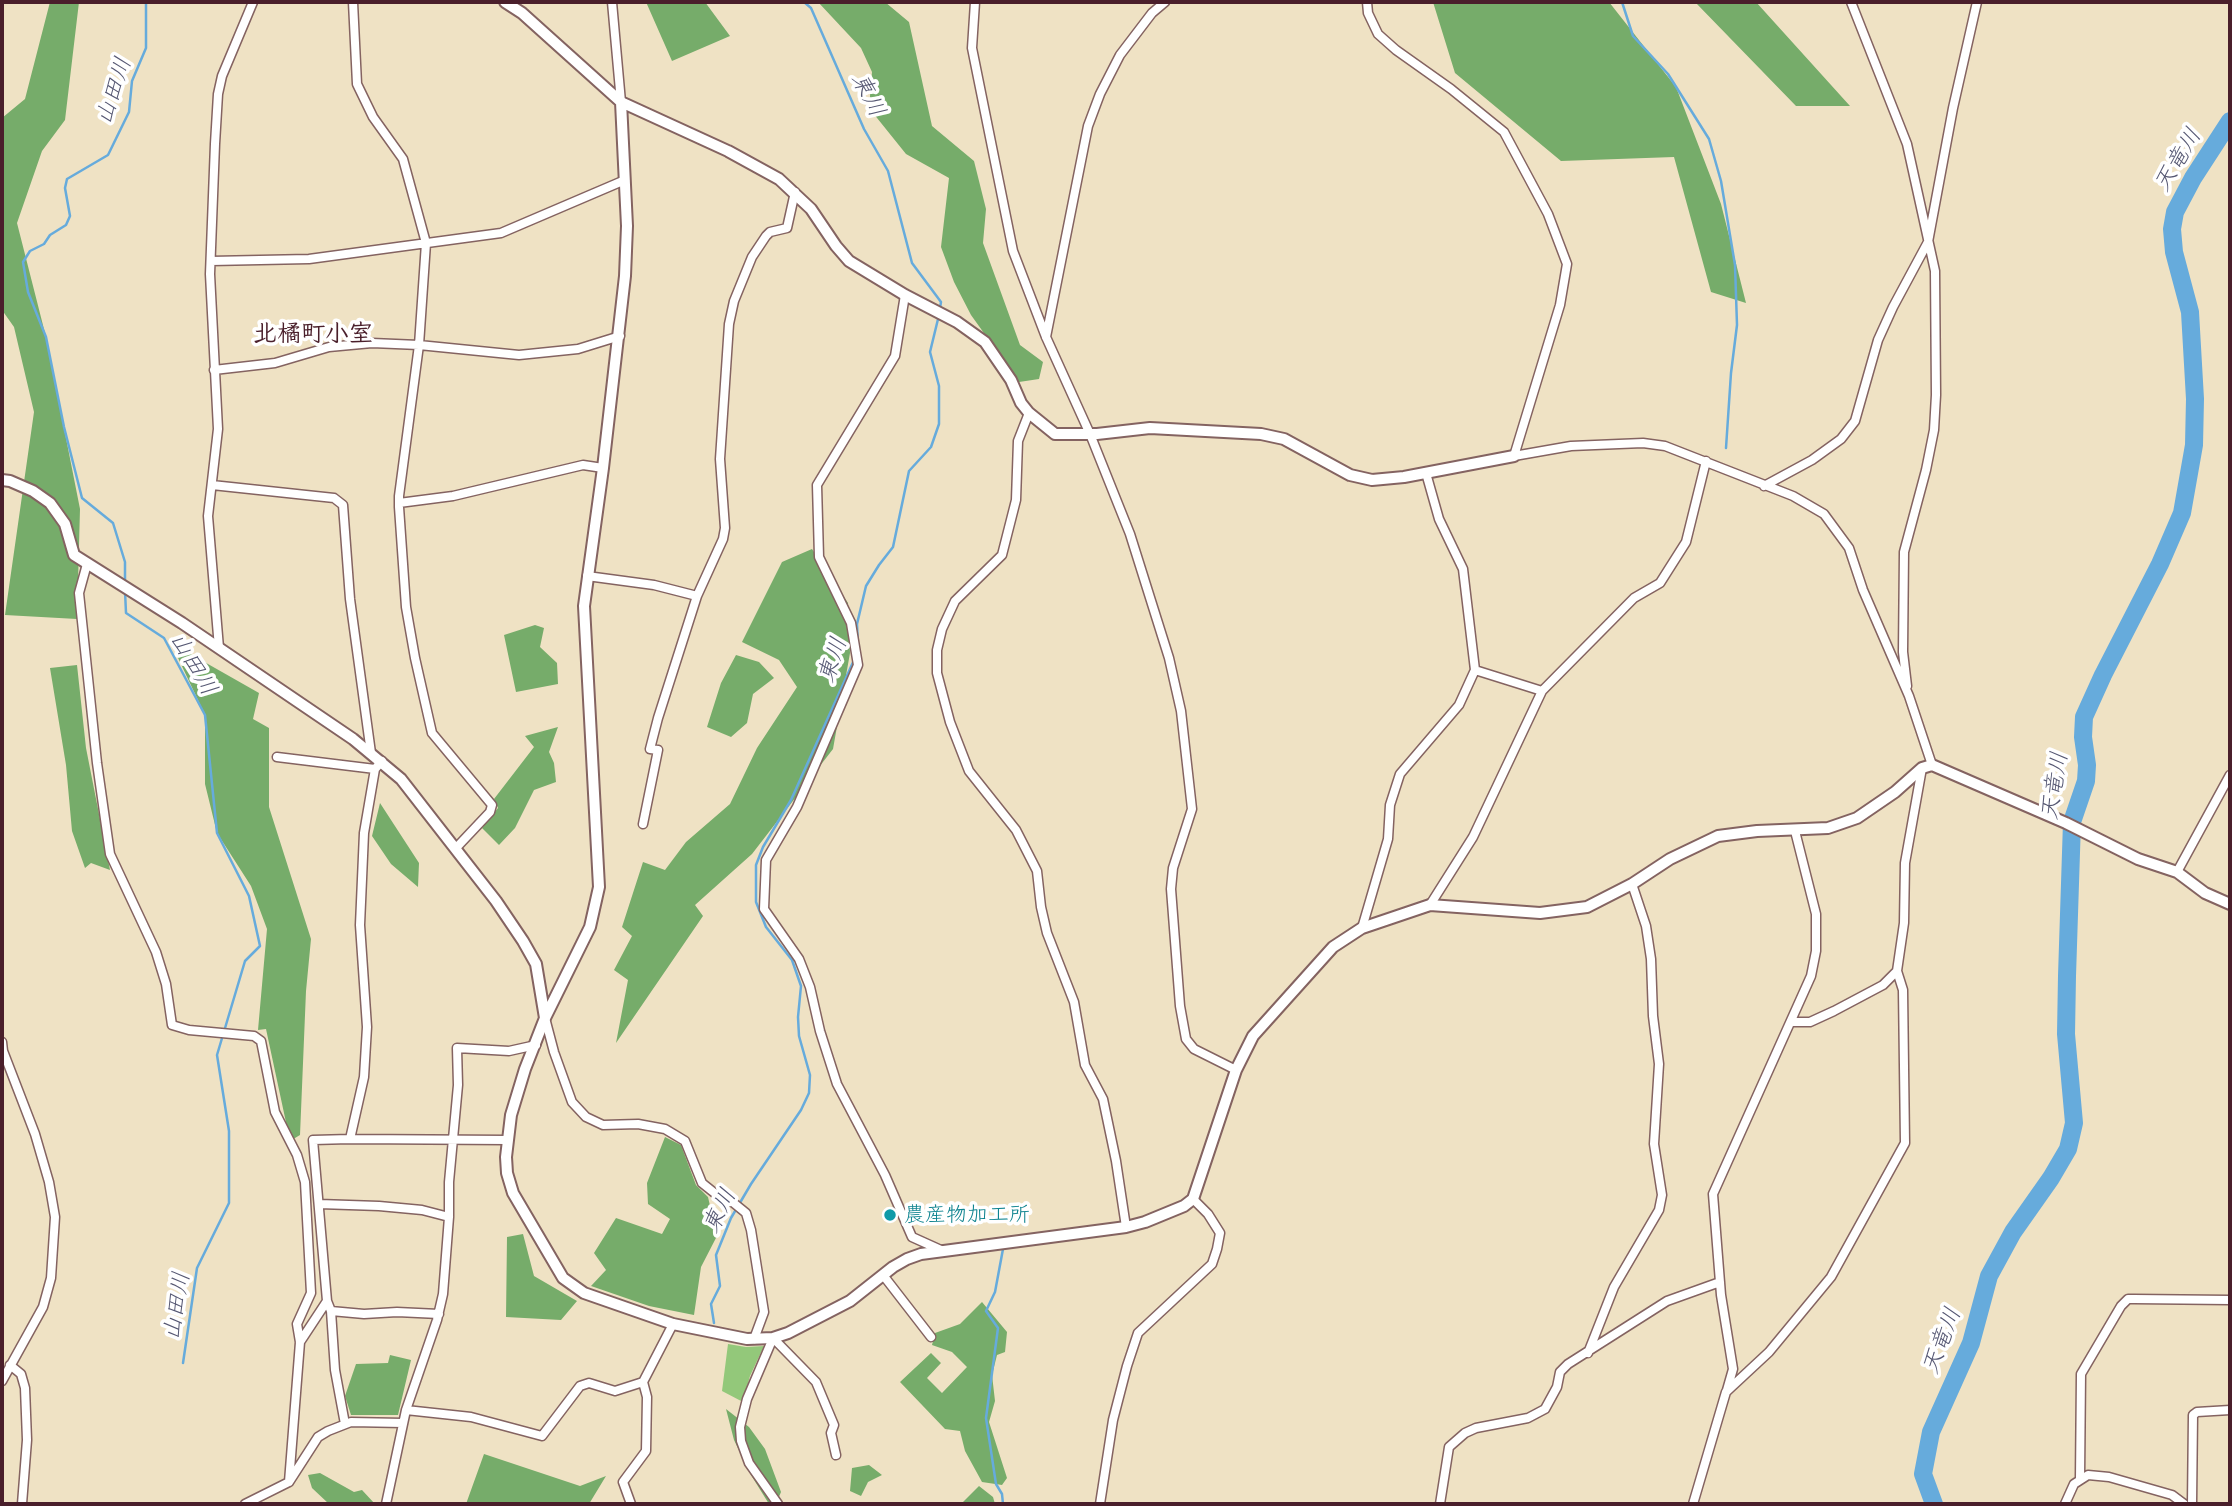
<!DOCTYPE html>
<html>
<head>
<meta charset="utf-8">
<style>
  body { margin:0 }
  #map { position:relative; width:2232px; height:1506px; overflow:hidden; background:#efe2c4; font-family:"Comic Neue",sans-serif }
  canvas { display:block }
  .frame { position:absolute; inset:0; border:4px solid #4a1f2b; pointer-events:none }
</style>
</head>
<body>
<div id="map">
<canvas width="2232" height="1506"></canvas>
<div class="frame"></div>
</div>
<script>
const g = document.querySelector('canvas').getContext('2d');
g.lineJoin = 'round';
function fillPath(path, color) { g.fillStyle = color; g.fill(path, 'evenodd'); }
const shape = rows => new Path2D(rows.map(r => 'M' + r).join(''));
function strokePath(path, color, width, dash) { g.strokeStyle = color; g.lineWidth = width; g.lineCap = dash ? 'butt' : 'round'; g.setLineDash(dash || []); g.stroke(path); }
function label(font, color, halo, rows, align = 'center') {
  g.font = font + ' "Comic Neue","Klee One",sans-serif'; g.lineWidth = 7; g.setLineDash([]); g.textBaseline = 'middle'; g.strokeStyle = halo; g.fillStyle = color; for (const [text, x, y, turn = 0] of rows) {
    g.save(); g.translate(x, y); g.rotate((+turn || 0) * Math.PI / 180); g.textAlign = isNaN(turn) ? turn : align; if (halo) g.strokeText(text, 0, 0); g.fillText(text, 0, 0); g.restore();
  }
}
const green = shape([
  [728,1344,746,1347,764,1346,750,1376,743,1402,722,1391]
]);
const forest = shape([
  [50,2,79,2,65,120,42,151,17,223,46,337,80,509,77,619,5,615,34,412,14,327,2,310,2,118,25,99],
  [646,2,705,2,730,36,672,61],
  [818,2,885,2,909,22,932,126,974,161,986,209,983,243,1020,345,1043,362,1039,379,1019,382,971,315,954,282,941,247,949,178,906,154,869,108,872,72,861,48],
  [1433,2,1609,2,1676,87,1721,204,1746,303,1711,292,1674,157,1561,161,1455,73],
  [1695,2,1756,2,1850,106,1796,106],
  [812,549,848,603,850,653,833,749,752,854,695,905,703,916,616,1043,628,980,614,970,632,936,622,927,643,862,665,870,686,842,730,804,757,748,797,687,779,660,742,642,782,562],
  [535,625,544,628,540,647,557,663,558,684,516,692,504,635],
  [171,643,259,693,253,719,269,728,269,807,311,939,306,991,300,1135,290,1141,266,1029,258,1030,267,929,251,886,217,833,205,784,205,715],
  [736,655,759,662,774,678,753,694,747,723,731,737,707,727,721,683],
  [77,665,86,748,110,870,91,863,85,868,72,831,66,765,50,668],
  [558,727,549,752,554,763,556,782,534,790,515,828,499,845,482,828,498,808,494,799,534,747,525,736],
  [380,803,419,863,418,887,391,864,372,836],
  [665,1137,681,1145,696,1185,708,1197,717,1236,701,1267,694,1315,649,1306,591,1286,606,1270,594,1253,616,1218,662,1234,670,1219,648,1204,647,1183],
  [523,1234,534,1276,577,1301,561,1320,506,1317,507,1237],
  [982,1302,1007,1332,1005,1352,997,1355,992,1375,995,1401,989,1422,1007,1478,1002,1485,982,1482,965,1451,960,1431,945,1429,900,1382,931,1353,941,1363,927,1378,942,1393,967,1367,952,1352,932,1345,935,1333,960,1324],
  [390,1355,411,1360,398,1415,351,1415,345,1396,356,1364,388,1363],
  [726,1409,749,1427,765,1449,781,1492,776,1504,769,1504,751,1475,734,1440],
  [484,1454,580,1486,606,1476,589,1504,466,1504],
  [869,1465,882,1475,868,1482,861,1496,850,1491,852,1468],
  [320,1473,354,1492,362,1490,375,1504,329,1504,312,1488,308,1475],
  [979,1486,993,1497,995,1504,961,1504]
]);
const stream = shape([
  [804,2,811,8,864,129,888,171,912,263,941,302,940,308],
  [1622,2,1633,36,1668,74,1709,139,1721,181,1735,265,1737,325,1731,373,1726,448],
  [125,584,125,562,113,523,82,498,64,427,46,337,28,292,23,262,30,251,44,244,50,235,66,225,70,216,65,188,67,179,108,155,129,112,132,81,146,48,146,2],
  [125,591,126,613,164,638,205,715,217,833,249,896,260,946,245,961,217,1055,229,1131,229,1203,197,1268,183,1363],
  [858,647,857,624,866,586,879,565,893,547,909,471,931,447,939,424,939,386,930,352,939,315],
  [1003,1249,995,1292,986,1311,998,1328,986,1418,996,1484,1002,1494,1003,1504],
  [714,1323,711,1304,720,1286,716,1255,731,1218,751,1184,801,1110,809,1093,810,1075,799,1036,798,1017,801,986,792,960,766,927,756,902,756,865,763,847,791,800,854,660]
]);
const river = shape([
  [1934,1504,1923,1474,1931,1432,1971,1343,1989,1276,2013,1232,2051,1178,2068,1149,2074,1123,2066,1034,2067,976,2072,822,2086,781,2087,765,2083,737,2084,717,2103,675,2160,564,2182,513,2194,445,2195,399,2190,312,2174,252,2172,229,2175,212,2193,178,2230,121]
]);
const minor = shape([
  [353,2,357,84,373,117,403,159,426,243,419,345,399,496,399,507,406,607,415,658,432,733,492,805,490,812,456,848],
  [612,2,621,102],
  [975,2,972,48,1013,251,1046,337,1090,434,1130,534,1169,658,1181,711,1192,809,1173,868,1171,889,1180,1006,1186,1039,1194,1049,1236,1070],
  [1367,2,1368,13,1378,34,1396,50,1451,89,1504,132,1548,214,1567,264,1560,305,1514,456,1571,446,1643,443,1665,446,1793,496,1824,514,1849,548,1863,590,1909,696,1932,765],
  [1851,2,1907,144,1935,271,1936,395,1934,430,1926,470,1904,552,1903,652,1907,686],
  [211,261,309,259,501,233,625,180],
  [905,295,895,356,817,485,819,557,851,623,858,665,797,807,766,860,764,909,799,959,810,987,820,1031,837,1084,885,1175,912,1237,943,1251],
  [1046,337,1088,126,1100,94,1120,55,1152,13,1165,2],
  [214,370,275,363,329,347,372,343,419,345,519,355,578,349,620,336],
  [1029,413,1018,441,1016,500,1002,555,955,601,942,629,937,650,937,673,950,722,969,771,1016,830,1037,871,1041,907,1047,933,1074,1002,1085,1065,1103,1099,1116,1161,1126,1227],
  [212,485,334,498,343,505,350,599,371,753],
  [1764,486,1812,460,1841,439,1855,421,1878,340,1893,307,1928,242,1953,108,1977,2],
  [399,503,453,496,583,465,603,468],
  [87,564,79,593,97,763,110,854,156,952,166,984,172,1025,189,1030,254,1036,261,1041,275,1112,297,1155,305,1182,311,1293,297,1324,300,1342,289,1482],
  [587,576,654,585,697,596],
  [219,648,208,516,218,429,210,274,215,144,218,94,222,76,253,2],
  [1475,670,1542,691],
  [277,757,375,769],
  [643,824,658,750,650,749,658,718,697,596,723,539,725,528,720,459,729,324,734,301,752,257,766,236,770,232,787,228,795,192],
  [2177,872,2230,775],
  [1430,905,1473,837,1542,691,1634,598,1660,583,1686,542,1706,461],
  [1362,928,1388,839,1390,805,1400,774,1459,705,1475,670,1463,569,1439,519,1426,473],
  [545,1018,554,1052,572,1102,586,1117,603,1125,638,1124,665,1129,685,1141,702,1183,717,1195,730,1200,746,1213,751,1230,764,1312,754,1339],
  [1791,1022,1810,1022,1834,1011,1883,985,1897,971,1904,923,1905,863,1922,768],
  [2,1042,3,1051,35,1134,49,1182,55,1217,51,1278,43,1307,2,1381],
  [350,1139,508,1140],
  [319,1204,379,1206,422,1210,449,1217],
  [883,1275,931,1337],
  [327,1301,331,1311,364,1314,397,1312,439,1314],
  [331,1311,335,1370,345,1424],
  [300,1342,327,1301,313,1140,350,1139,364,1077,367,1027,360,925,364,833,375,769,382,761],
  [1588,1353,1614,1287,1659,1210,1662,1195,1654,1144,1659,1064,1653,1016,1651,959,1646,926,1632,884],
  [10,1365,21,1374,25,1388,27,1440,22,1504],
  [1727,1390,1733,1369,1721,1295,1713,1194,1811,976,1816,951,1816,914,1795,831],
  [406,1410,471,1417,542,1436,580,1386,589,1383,615,1391,643,1382],
  [2080,1478,2081,1374,2121,1306,2128,1299,2134,1299,2230,1300],
  [245,1504,289,1482,318,1437,328,1431,351,1422,403,1423],
  [386,1504,406,1410,437,1320,443,1294,449,1217,449,1182,458,1085,457,1048,509,1051,536,1045],
  [631,1504,623,1482,646,1451,647,1397,643,1382,673,1324],
  [778,1504,749,1463,741,1441,740,1427,747,1399,773,1338,816,1382,834,1425,831,1433,836,1455],
  [1100,1504,1113,1420,1127,1366,1138,1333,1212,1264,1217,1249,1220,1233,1208,1214,1193,1199],
  [1440,1504,1449,1447,1465,1433,1476,1428,1528,1418,1545,1409,1557,1387,1560,1372,1568,1364,1667,1301,1720,1282],
  [1693,1504,1726,1392,1769,1352,1831,1277,1905,1143,1903,990,1897,971],
  [2065,1504,2074,1484,2088,1475,2109,1477,2172,1495,2184,1504],
  [2192,1504,2193,1415,2197,1412,2230,1410]
]);
const tertiary = shape([
  [505,2,522,13,621,102,728,151,779,179,811,209,836,246,849,261,905,295,957,322,985,342,1011,380,1021,403,1029,413,1055,434,1097,434,1150,428,1261,434,1284,439,1350,475,1372,480,1404,477,1514,456],
  [621,102,627,226,625,276,603,468,584,606,599,887,590,927,545,1018,525,1069,511,1115,506,1157,507,1173,513,1193,563,1278,584,1293,673,1324,747,1339,773,1338,788,1333,850,1301,893,1267,907,1259,921,1254,1126,1227,1145,1222,1184,1206,1193,1199,1236,1070,1253,1036,1333,947,1362,928,1430,905,1540,913,1587,907,1632,884,1670,859,1718,836,1757,831,1828,828,1857,818,1895,792,1922,768,1932,765,2066,823,2138,859,2177,872,2205,893,2230,904],
  [2,480,10,481,33,491,50,503,65,524,74,555,182,623,353,739,401,779,496,901,523,941,536,964,545,1018]
]);
const markers = [
  [890,1215,7,"#0f9aa8"]
];
const cultureNames = [
  ["農産物加工所",904,1215]
];
const waterNames = [
  ["山田川",114,91,-72],
  ["東川",868,95,63],
  ["天竜川",2178,160,-59],
  ["東川",833,660,-72],
  ["山田川",193,664,59],
  ["天竜川",2055,786,-81],
  ["東川",720,1211,-64],
  ["山田川",177,1306,-81],
  ["天竜川",1942,1341,-69]
];
const quarterNames = [
  ["北橘町小室",313,334]
];
fillPath(green, '#93c87a');
fillPath(forest, '#76ac6a');
strokePath(stream, '#66abdc', 2.5);
strokePath(river, '#66abdc', 18);
strokePath(minor, '#846361', 11);
strokePath(tertiary, '#846361', 14);
strokePath(minor, '#fff', 8);
strokePath(tertiary, '#fff', 10);
for (const [x, y, r, color] of markers) { const dot = new Path2D(); dot.arc(x, y, r, 0, 2 * Math.PI); g.fillStyle = color; g.fill(dot); strokePath(dot, '#fff', 2.5); }
label('21px', '#0d838f', '#fff', cultureNames, 'left');
label('italic 23px', '#555772', '#fff', waterNames);
label('bold 24px', '#4a1f2b', '#fff', quarterNames);
</script>
</body>
</html>
